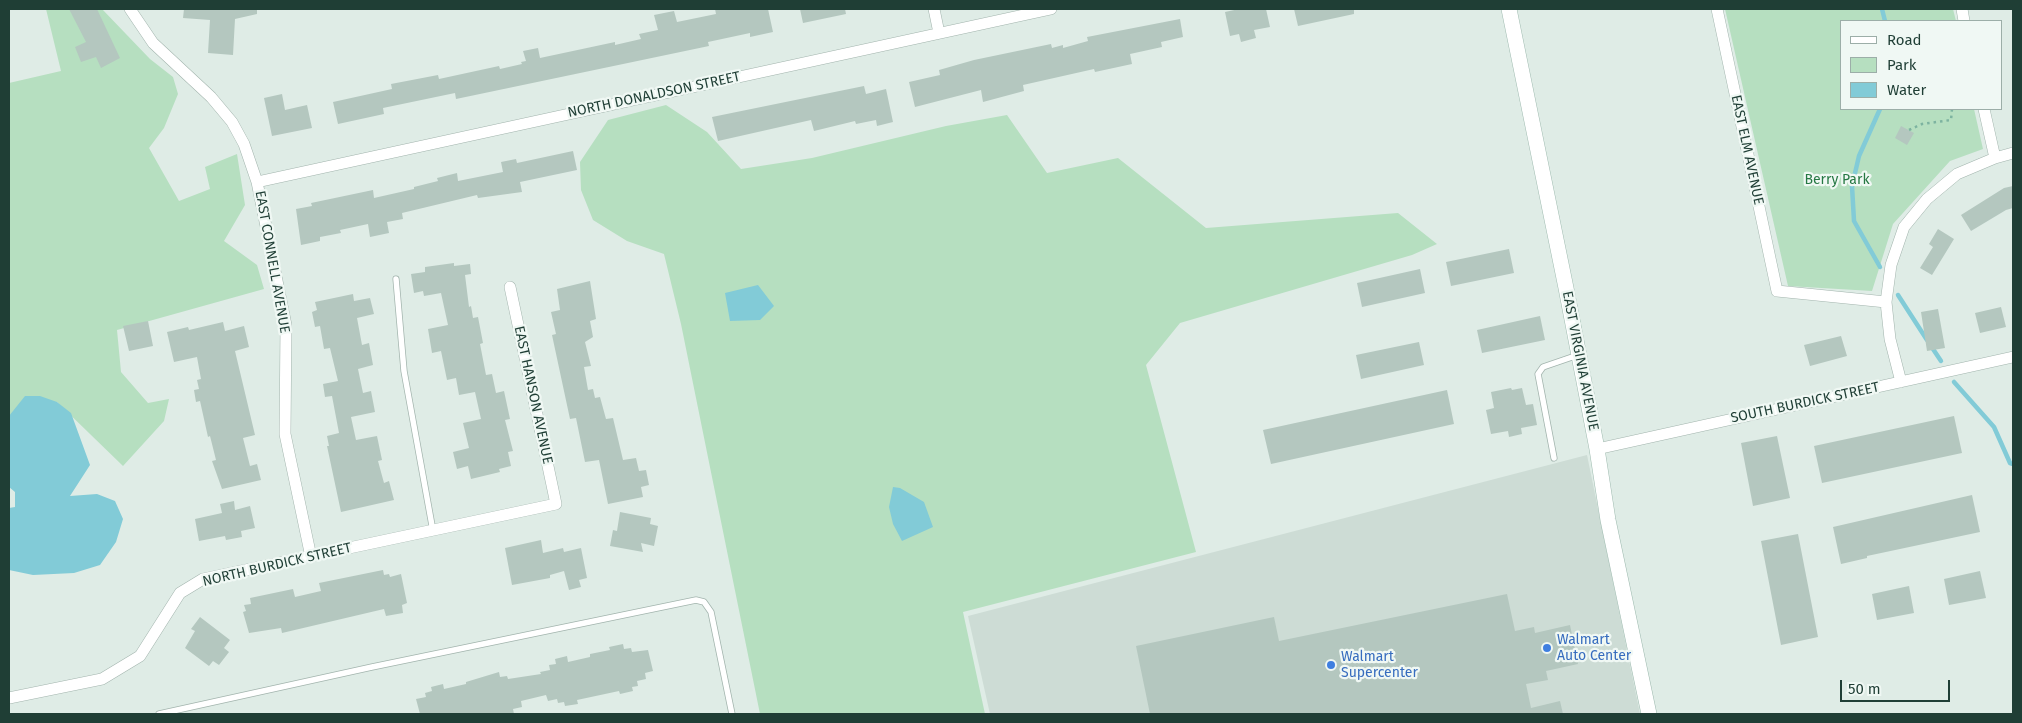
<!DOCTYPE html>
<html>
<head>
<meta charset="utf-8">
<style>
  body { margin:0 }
  #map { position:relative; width:2022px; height:723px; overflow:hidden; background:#dfece6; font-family:"Fira Sans",sans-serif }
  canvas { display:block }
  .frame { position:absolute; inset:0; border:10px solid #1f3e35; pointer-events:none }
  .legend { position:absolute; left:1840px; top:20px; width:162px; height:90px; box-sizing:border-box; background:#f0f8f4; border:1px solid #9caea8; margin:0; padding:6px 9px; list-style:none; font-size:15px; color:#1f3e35 }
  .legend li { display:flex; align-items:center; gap:10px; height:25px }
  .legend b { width:25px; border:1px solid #9caea8 }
  .scale { position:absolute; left:1840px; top:680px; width:110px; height:22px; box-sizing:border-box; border:2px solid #1f3e35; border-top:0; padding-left:6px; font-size:15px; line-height:18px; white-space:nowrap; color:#1f3e35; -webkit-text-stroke:4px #f0f8f4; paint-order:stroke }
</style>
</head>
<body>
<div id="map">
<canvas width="2022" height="723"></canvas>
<div class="frame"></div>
<ul class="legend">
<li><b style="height:6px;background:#fff"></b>Road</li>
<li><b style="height:14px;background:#b6dfc0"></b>Park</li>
<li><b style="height:14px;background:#82cbd7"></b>Water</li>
</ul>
<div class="scale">50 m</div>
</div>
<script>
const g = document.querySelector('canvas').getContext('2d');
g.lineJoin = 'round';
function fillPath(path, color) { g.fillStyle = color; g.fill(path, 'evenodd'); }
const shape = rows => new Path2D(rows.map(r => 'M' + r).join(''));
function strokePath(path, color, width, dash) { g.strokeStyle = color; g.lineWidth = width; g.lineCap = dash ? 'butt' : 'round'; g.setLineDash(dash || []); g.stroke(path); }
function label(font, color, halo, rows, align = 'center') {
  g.font = font + ' "Fira Sans",sans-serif'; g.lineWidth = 4.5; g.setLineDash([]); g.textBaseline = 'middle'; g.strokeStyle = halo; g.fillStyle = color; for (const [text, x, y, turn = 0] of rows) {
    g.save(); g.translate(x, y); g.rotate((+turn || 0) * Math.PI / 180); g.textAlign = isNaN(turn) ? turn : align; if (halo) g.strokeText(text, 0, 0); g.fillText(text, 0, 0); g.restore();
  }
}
const built = shape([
  [1587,455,1640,714,990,714,968,616]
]);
const green = shape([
  [46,9,102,9,150,59,173,77,178,94,164,128,149,148,179,201,210,189,205,167,237,154,245,205,224,241,257,265,264,289,117,330,121,372,148,403,169,399,164,421,123,466,57,402,9,416,9,83,61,71],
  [1725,9,1953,9,1956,21,1841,21,1841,109,1974,109,1983,149,1950,161,1893,224,1872,291,1788,286],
  [666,105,707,132,741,169,812,158,946,126,1007,115,1047,173,1118,158,1206,228,1398,213,1437,244,1412,255,1180,323,1146,365,1196,552,963,612,985,714,760,714,681,324,664,254,627,241,593,220,581,190,580,162,608,120]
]);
const water = shape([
  [758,285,774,306,760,320,730,321,725,293],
  [25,396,40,396,57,402,71,413,90,465,70,496,97,494,115,501,123,519,116,542,100,565,74,573,33,575,9,570,9,508,15,507,15,492,9,487,9,416],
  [893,487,900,488,924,502,933,527,902,541,893,524,889,507]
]);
const stream = shape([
  [1882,9,1885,21],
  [1880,109,1859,156,1852,186,1854,221,1880,267],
  [1898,295,1927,340],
  [1931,346,1941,361],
  [1954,382,1994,427,2010,463,2013,464]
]);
const building = shape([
  [69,9,97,9,120,58,101,68,96,57,81,62,75,47,86,42],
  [184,9,257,9,257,14,235,19,233,55,208,53,210,20,183,18],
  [715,9,768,9,773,32,750,37,750,33,708,42,709,46,456,99,455,93,383,108,384,114,338,124,333,102,392,89,391,84,438,75,439,79,499,66,500,69,522,64,521,62,526,61,523,51,538,48,540,58,615,42,615,45,641,39,639,34,658,30,654,15,674,11,677,22,716,14],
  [800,9,845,9,846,14,803,23],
  [1239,9,1266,9,1270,27,1254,30,1256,38,1241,42,1239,34,1230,36,1225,12],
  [1294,9,1354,9,1354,14,1298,26],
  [1180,19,1183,37,1161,42,1162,47,1130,54,1132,64,1095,72,1094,69,1023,85,1024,91,983,102,981,90,915,107,909,82,940,75,939,70,974,60,1051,44,1052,48,1063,45,1063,48,1088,41,1087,37],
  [864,86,866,94,886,89,893,122,877,126,876,120,856,124,855,121,814,131,811,120,718,141,712,117],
  [282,94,285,110,307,105,312,128,272,136,264,98],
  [1901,126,1914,133,1907,145,1895,138],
  [573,151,577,170,520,182,522,192,478,198,477,195,402,213,403,219,387,222,389,233,370,237,368,224,340,230,341,233,320,237,320,241,301,245,296,209,312,206,311,203,373,190,374,198,414,189,414,187,438,181,437,178,457,173,458,181,503,172,501,162,516,159,517,163],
  [2013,186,2013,208,2006,210,1971,231,1961,215,2004,188],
  [1938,229,1954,239,1932,275,1920,268,1933,247,1929,244],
  [1509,249,1514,273,1451,286,1446,262],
  [454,263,454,266,470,264,471,274,465,275,469,307,471,306,473,318,478,317,483,343,480,344,486,375,492,374,496,393,504,391,510,419,505,420,513,451,508,452,511,466,499,469,500,472,471,479,468,466,457,469,453,452,469,448,463,423,481,419,475,392,459,395,456,378,447,380,441,351,432,353,428,329,448,325,441,293,424,296,423,291,414,293,411,274,425,272,425,267],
  [1420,269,1425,293,1362,307,1357,283],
  [590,281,596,319,590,321,593,337,585,342,591,366,584,367,588,390,593,389,595,398,600,397,606,419,613,418,623,460,636,458,639,471,646,470,649,485,641,487,643,497,608,504,599,460,585,462,576,418,570,419,552,335,556,334,551,312,560,310,557,289],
  [353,294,354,301,370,298,374,314,357,318,362,345,369,343,373,365,358,369,363,393,371,391,375,412,351,417,356,440,377,436,382,460,378,461,384,483,389,481,394,500,341,512,327,446,329,446,327,436,339,433,332,396,325,397,323,384,338,381,330,348,324,349,320,326,315,327,312,312,317,310,315,302],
  [2001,307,2006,327,1980,333,1975,313],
  [1938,309,1945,348,1927,351,1921,312],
  [1540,316,1545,340,1482,353,1477,330],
  [148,321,153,346,129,351,123,326],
  [223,322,225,331,244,326,249,347,235,351,255,435,243,438,250,466,257,464,261,480,222,489,212,461,216,460,210,436,208,437,200,401,196,402,194,390,199,389,197,380,201,379,197,357,174,362,167,332,188,327,189,330],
  [1841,336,1847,356,1810,366,1804,345],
  [1419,342,1424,365,1361,379,1356,355],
  [1511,388,1512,390,1522,388,1526,405,1533,404,1537,425,1521,428,1522,434,1509,437,1508,431,1491,434,1486,410,1494,408,1491,392],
  [1447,390,1454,424,1271,464,1263,430],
  [1954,416,1962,453,1822,483,1814,446],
  [1777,436,1790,498,1753,506,1741,443],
  [1972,495,1980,532,1867,556,1867,558,1841,564,1833,527],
  [234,501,235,510,250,506,255,528,241,531,242,537,226,540,225,536,199,541,195,519,222,513,220,504],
  [620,512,651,518,650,524,658,526,654,546,641,543,643,552,610,546,613,530,617,531],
  [1798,534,1818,637,1781,645,1761,541],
  [541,540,543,553,563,548,564,552,581,548,587,578,579,580,581,587,569,590,564,571,550,575,550,578,512,585,505,548],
  [383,570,384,575,389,574,390,577,401,574,407,603,402,605,403,613,386,616,384,609,282,633,281,628,249,633,243,612,246,611,244,605,251,604,250,598,293,589,295,597,321,591,319,583],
  [1980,571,1986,598,1949,605,1944,579],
  [1909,586,1914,613,1877,620,1872,594],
  [1507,594,1515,631,1534,627,1535,633,1570,625,1578,664,1546,671,1548,680,1526,684,1531,708,1560,701,1563,714,1150,714,1136,646,1274,617,1279,641],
  [200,617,230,640,224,648,229,652,219,665,213,661,209,666,185,648,195,631,191,629],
  [623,644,624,649,631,648,632,652,648,650,653,671,645,673,646,679,637,681,638,686,632,687,633,691,620,694,619,691,577,700,578,704,565,706,564,702,558,703,557,699,548,701,546,695,521,701,522,707,513,709,514,714,420,714,416,699,426,697,425,693,432,691,431,687,443,684,444,689,466,684,466,682,499,672,500,677,507,676,508,679,541,674,540,672,550,670,549,665,556,664,555,659,567,656,568,662,590,657,590,654,610,650,609,647]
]);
const path = shape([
  [1909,130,1922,124,1951,120,1952,109]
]);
const lane = shape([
  [396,279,404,371,433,531],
  [1554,458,1538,374,1543,367,1578,355],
  [159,714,372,667,696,600,704,602,711,612,732,714]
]);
const street = shape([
  [130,9,153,43,211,97,232,122,244,144,257,182,286,325,285,434,311,557],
  [934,9,939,33],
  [1717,9,1777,291,1886,302],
  [1962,9,1964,21],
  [1984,109,1995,158],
  [257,182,1051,9],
  [1901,382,1890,339,1886,302,1891,265,1904,227,1927,199,1957,174,1995,158,2013,153],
  [1597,449,2013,357],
  [9,698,102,679,140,656,180,593,203,579,556,504,510,287]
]);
const secondary = shape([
  [1509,9,1566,288,1597,449,1608,520,1649,714]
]);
const markers = [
  [1547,648,5,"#3f7fe0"],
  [1331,665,5,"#3f7fe0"]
];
const streetNames = [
  ["NORTH DONALDSON STREET",654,95,-12],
  ["EAST ELM AVENUE",1747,150,78],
  ["EAST CONNELL AVENUE",272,262,80],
  ["EAST VIRGINIA AVENUE",1580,361,79],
  ["EAST HANSON AVENUE",533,395,78],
  ["SOUTH BURDICK STREET",1805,403,-12],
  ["NORTH BURDICK STREET",277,565,-13]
];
const parkNames = [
  ["Berry Park",1837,180]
];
const shopNames = [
  ["Walmart",1557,640],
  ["Auto Center",1557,656],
  ["Walmart",1341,657],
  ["Supercenter",1341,673]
];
fillPath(built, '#cddcd5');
fillPath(green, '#b6dfc0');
fillPath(water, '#82cbd7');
strokePath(stream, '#82cbd7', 4.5);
fillPath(building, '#b4c7bf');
strokePath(lane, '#a2b4ad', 7);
strokePath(street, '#a2b4ad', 12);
strokePath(secondary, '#9db9ae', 16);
strokePath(path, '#7db3a0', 2.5, [2.5, 4]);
strokePath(lane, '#fff', 5.5);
strokePath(street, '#fff', 11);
strokePath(secondary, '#fff', 15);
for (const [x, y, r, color] of markers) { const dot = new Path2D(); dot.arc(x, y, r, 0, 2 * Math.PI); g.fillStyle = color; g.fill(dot); strokePath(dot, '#f0f8f4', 2); }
label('14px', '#1f3e35', '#f0f8f4', streetNames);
label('14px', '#257843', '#f0f8f4', parkNames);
label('14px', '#366cbe', '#f0f8f4', shopNames, 'left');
</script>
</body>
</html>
